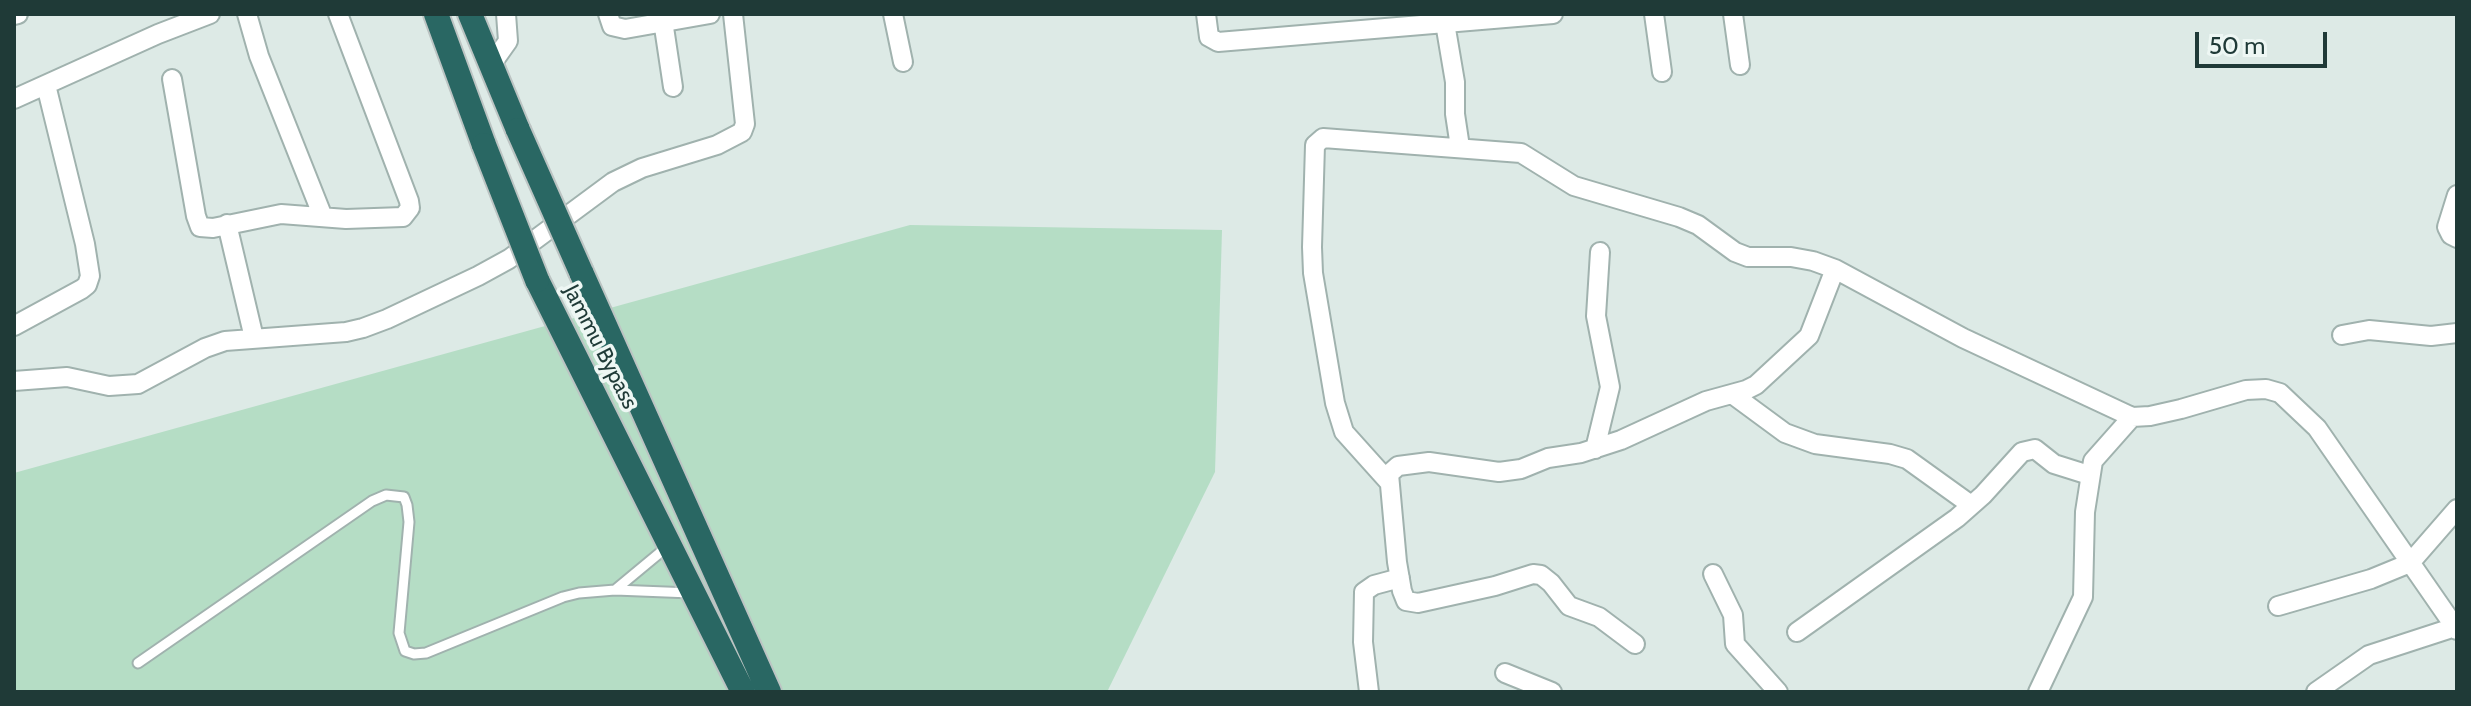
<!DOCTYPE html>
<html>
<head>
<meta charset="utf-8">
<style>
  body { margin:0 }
  #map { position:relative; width:2471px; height:706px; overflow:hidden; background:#ddeae6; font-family:Cabin,sans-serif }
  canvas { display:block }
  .frame { position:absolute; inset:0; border:16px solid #1f3a37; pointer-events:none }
  .scale { position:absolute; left:2195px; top:32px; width:132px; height:36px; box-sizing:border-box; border:4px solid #1f3a37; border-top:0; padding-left:10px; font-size:24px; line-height:28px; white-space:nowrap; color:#1f3a37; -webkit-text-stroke:6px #eef7f4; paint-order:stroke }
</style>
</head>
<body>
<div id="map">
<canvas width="2471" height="706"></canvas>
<div class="frame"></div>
<div class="scale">50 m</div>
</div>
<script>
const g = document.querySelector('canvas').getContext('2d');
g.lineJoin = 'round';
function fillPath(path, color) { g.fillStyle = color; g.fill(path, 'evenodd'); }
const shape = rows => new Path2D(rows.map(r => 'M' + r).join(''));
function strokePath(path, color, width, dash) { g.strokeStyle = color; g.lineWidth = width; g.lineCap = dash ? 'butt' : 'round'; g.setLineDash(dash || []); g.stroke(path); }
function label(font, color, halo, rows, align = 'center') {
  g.font = font + ' Cabin,sans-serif'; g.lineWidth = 7; g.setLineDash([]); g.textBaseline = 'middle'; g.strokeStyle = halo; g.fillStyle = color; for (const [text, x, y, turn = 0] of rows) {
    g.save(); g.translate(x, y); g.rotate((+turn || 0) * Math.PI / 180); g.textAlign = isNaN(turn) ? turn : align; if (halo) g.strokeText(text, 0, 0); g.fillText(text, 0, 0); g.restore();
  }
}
const green = shape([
  [910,225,1222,230,1215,472,1107,692,14,692,14,473]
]);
const lane = shape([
  [615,590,668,546],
  [138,663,372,501,386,495,404,497,407,505,409,522,399,633,405,651,414,654,426,653,563,597,579,593,615,590,691,593]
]);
const street = shape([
  [247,14,259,56,323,217],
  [608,14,612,26,625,29,710,14],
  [662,14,673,87],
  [893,14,903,62],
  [1206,14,1209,37,1218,42,1553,14],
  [1654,14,1662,72],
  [1733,14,1740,65],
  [14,15,18,14],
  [1445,23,1455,82,1455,114,1460,147],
  [491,65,508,41,506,14],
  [172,79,196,216,200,227,213,228,281,214,346,219,403,217,410,208,409,201,338,14],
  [14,99,158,34,210,14],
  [2457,195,2447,227,2451,235,2457,238],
  [227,224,254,338],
  [14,326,82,289,87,285,90,276,85,244,46,85],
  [2342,335,2369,330,2431,336,2457,333],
  [14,381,67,377,109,386,138,384,205,348,225,341,346,332,363,328,387,319,478,276,509,259,613,182,642,168,717,145,742,132,745,124,733,14],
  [1732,394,1785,433,1815,444,1890,454,1907,459,1971,505],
  [1595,449,1610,387,1596,316,1600,252],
  [1388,481,1344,432,1335,403,1313,273,1312,247,1315,145,1323,138,1521,153,1574,186,1679,217,1698,225,1735,252,1748,257,1791,257,1813,261,1835,269,1963,338,2132,417,2150,416,2181,409,2246,390,2266,389,2280,393,2317,428,2457,630],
  [1713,574,1733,615,1735,644,1778,692],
  [2278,606,2371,579,2410,563,2457,509],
  [1797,632,1957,518,1983,495,2022,452,2035,449,2054,464,2089,475],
  [1635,644,1599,617,1569,606,1551,583,1541,575,1533,574,1495,586,1418,603,1406,601,1402,591,1397,562,1389,474,1398,466,1429,462,1499,472,1521,469,1548,458,1581,453,1621,440,1706,401,1746,390,1756,385,1809,336,1835,269],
  [1505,673,1552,692],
  [1369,692,1363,642,1364,592,1374,585,1400,578],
  [2038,692,2083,597,2085,512,2093,461,2132,417],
  [2316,692,2369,655,2455,627]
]);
const highway = shape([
  [436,14,484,145],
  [470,14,518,130],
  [581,272,769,692],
  [537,280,743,692]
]);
const highwayBridge = shape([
  [518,130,581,272],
  [484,145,537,280]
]);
const streetNames = [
  ["Jammu Bypass",600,347,63]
];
fillPath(green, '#b5ddc5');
strokePath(lane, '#a0b2ae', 13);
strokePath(street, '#a0b2ae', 22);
strokePath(highway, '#bcc4c3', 28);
strokePath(lane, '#fff', 9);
strokePath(street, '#fff', 18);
strokePath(highway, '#296763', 24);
strokePath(highwayBridge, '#bcc4c3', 28, []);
strokePath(highwayBridge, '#296763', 24);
label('22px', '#1f3a37', '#eef7f4', streetNames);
</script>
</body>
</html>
